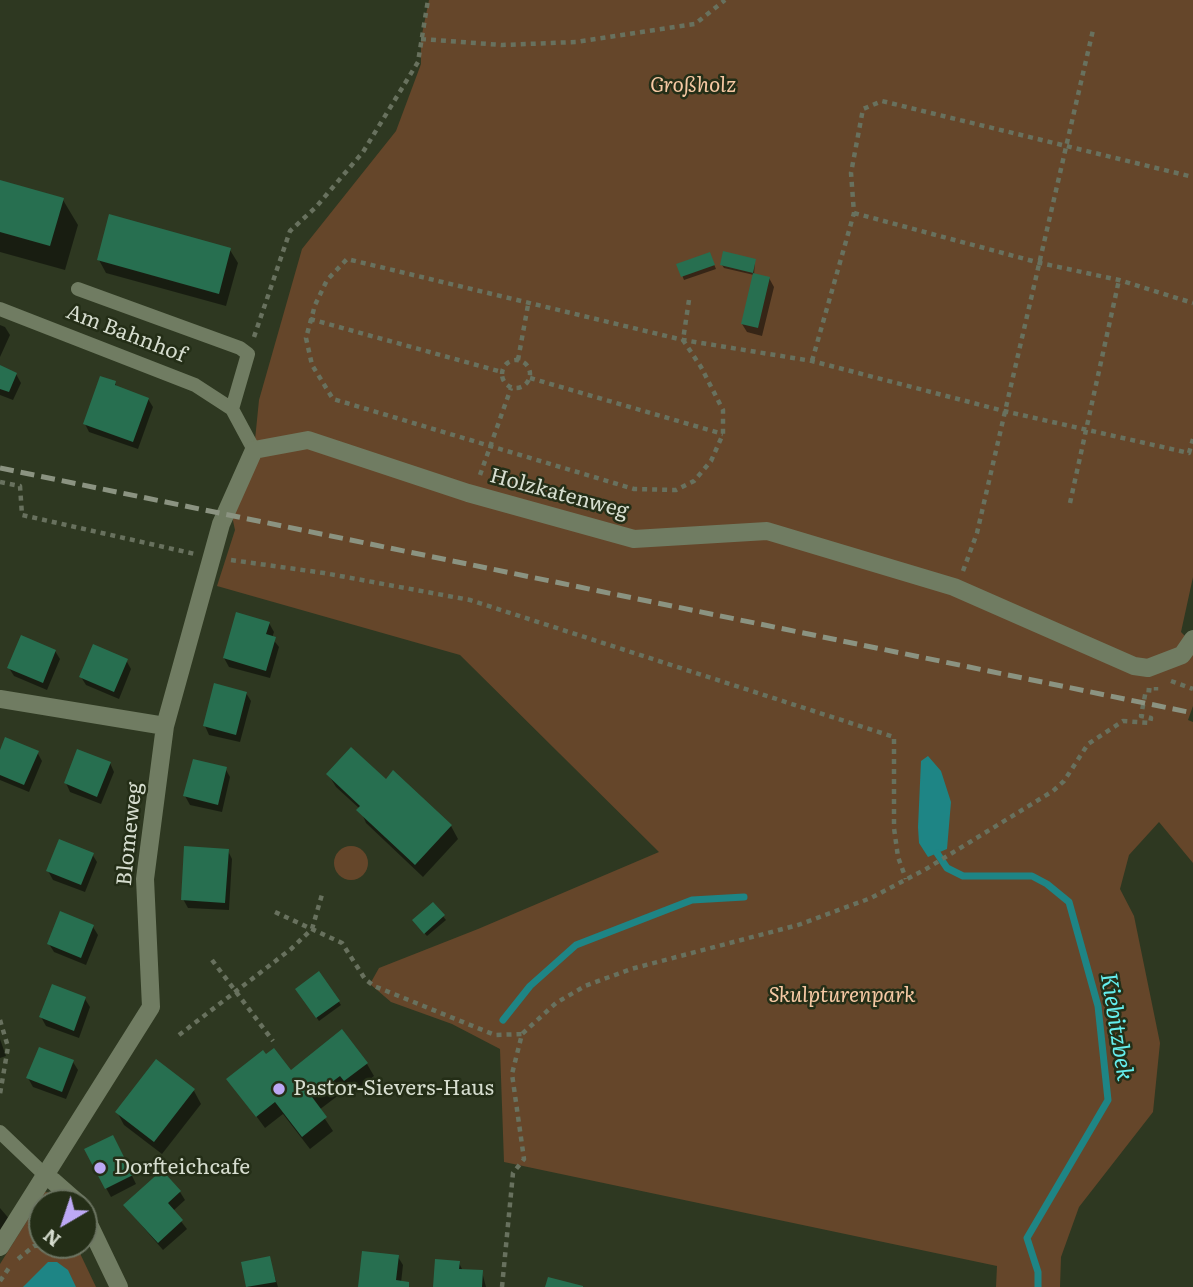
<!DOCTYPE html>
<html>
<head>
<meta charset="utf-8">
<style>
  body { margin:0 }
  #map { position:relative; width:1193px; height:1287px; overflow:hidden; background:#2e3821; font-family:Literata,serif }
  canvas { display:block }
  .north { position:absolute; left:28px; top:1189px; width:70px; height:70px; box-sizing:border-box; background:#242e17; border:2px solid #6b7461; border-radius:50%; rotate:219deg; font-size:19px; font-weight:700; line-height:28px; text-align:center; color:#d6ddcf }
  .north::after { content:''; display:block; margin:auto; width:24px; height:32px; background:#bda9f5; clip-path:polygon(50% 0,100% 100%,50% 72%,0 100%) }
</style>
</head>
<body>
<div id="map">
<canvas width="1193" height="1287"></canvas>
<div class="north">N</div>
</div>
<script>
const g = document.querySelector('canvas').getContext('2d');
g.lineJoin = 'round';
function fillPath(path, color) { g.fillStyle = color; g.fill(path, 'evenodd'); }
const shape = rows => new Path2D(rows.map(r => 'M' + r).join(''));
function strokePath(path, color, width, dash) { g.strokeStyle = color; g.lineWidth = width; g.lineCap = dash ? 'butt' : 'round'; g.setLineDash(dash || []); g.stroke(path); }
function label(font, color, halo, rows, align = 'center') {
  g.font = font + ' Literata,serif'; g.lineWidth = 5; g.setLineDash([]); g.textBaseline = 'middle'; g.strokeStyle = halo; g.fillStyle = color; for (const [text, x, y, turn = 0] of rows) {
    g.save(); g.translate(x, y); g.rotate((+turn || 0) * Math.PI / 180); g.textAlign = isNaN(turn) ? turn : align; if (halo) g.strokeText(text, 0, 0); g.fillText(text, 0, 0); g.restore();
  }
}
const green = shape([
  [429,0,1193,0,1193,577,1181,632,1193,644,1193,706,1188,720,1193,722,1193,863,1159,822,1129,855,1120,889,1134,916,1160,1043,1153,1112,1079,1207,1061,1257,1060,1287,996,1287,997,1266,504,1162,500,1049,452,1024,391,1002,370,984,379,968,478,929,659,852,460,655,217,586,235,530,229,502,254,450,259,400,302,249,396,131,421,64,421,39],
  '334 863a17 17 0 1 1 34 0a17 17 0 1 1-34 0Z',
  [45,1192,51,1193,56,1203,42,1203,42,1245,76,1245,96,1287,0,1287,0,1264]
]);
const water = shape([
  [928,756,941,771,951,802,947,849,928,857,919,843,918,827,921,761],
  [48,1262,57,1262,68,1270,76,1287,23,1287]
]);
const shadow = shape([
  [0,182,63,200,78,225,65,270,0,252],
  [230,250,238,263,226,306,106,273,99,260],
  [711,257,716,269,684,280,678,265],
  [755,261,754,275,769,278,774,287,762,336,747,332,742,324,754,275,724,268,722,265],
  [0,325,5,327,10,335,0,357],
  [0,367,16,374,21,383,13,400,0,395],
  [115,383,118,389,148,399,153,407,138,449,89,432,85,424],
  [269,623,274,632,272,638,279,647,270,678,229,667,224,658],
  [55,651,60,659,47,690,14,676,9,668],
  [126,660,131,669,119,699,86,685,81,677],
  [246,693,251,701,240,742,209,735,205,726],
  [37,752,42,761,29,792,0,780,0,754],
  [110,763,114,772,101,804,70,792,66,783],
  [225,768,230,777,222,812,190,805,185,796],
  [394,773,451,826,458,839,423,877,366,823,360,809,336,787,328,774,386,781],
  [228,851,232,859,229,910,188,908,183,899],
  [92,854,97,862,85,892,53,880,48,871],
  [433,904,446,920,427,936,416,924],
  [93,927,98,935,86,965,54,952,49,944],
  [299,993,339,1002,341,1005,319,1021],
  [85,999,90,1007,79,1038,46,1026,41,1017],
  [0,1039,6,1056,0,1058],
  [73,1062,78,1070,66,1099,33,1087,28,1078],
  [367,1064,374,1076,353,1093,348,1088,319,1110,333,1131,310,1149,283,1114,265,1128,229,1079],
  [194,1091,201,1104,162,1154,124,1125,117,1112],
  [117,1145,136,1184,111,1197,106,1188],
  [180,1192,185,1200,173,1211,187,1229,163,1250,125,1206],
  [0,1208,11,1221,0,1235],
  [398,1257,403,1265,401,1283,410,1287,360,1287],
  [269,1258,278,1287,248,1287,243,1263],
  [459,1263,463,1271,482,1272,486,1287,434,1287]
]);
const stream = shape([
  [937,853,947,868,963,876,1032,876,1047,884,1069,902,1098,1006,1108,1100,1027,1238,1038,1272,1038,1287],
  [503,1020,530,986,576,945,692,900,744,897]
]);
const building = shape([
  [0,180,64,198,50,246,0,232],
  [109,214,231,248,219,294,97,260],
  [723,251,756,259,753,273,770,277,758,328,741,324,753,273,720,265],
  [710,252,715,265,681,277,676,264],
  [0,365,17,373,9,392,0,389],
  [100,376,116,381,115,385,149,398,133,442,83,424],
  [236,612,270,622,266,634,276,637,266,671,223,658],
  [21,635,56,650,43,683,7,668],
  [93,644,128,659,114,692,79,677],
  [214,683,247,692,236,735,203,726],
  [5,737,39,751,24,785,0,775,0,750],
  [351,747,386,779,393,770,452,825,415,865,356,810,360,806,326,774],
  [77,749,111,762,97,797,64,783],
  [193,759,227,767,218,805,183,796],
  [59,839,94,853,81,885,46,871],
  [184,846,229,849,225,903,181,900],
  [433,902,445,915,424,934,412,920],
  [60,911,94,925,81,958,47,944],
  [319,971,340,1001,316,1018,295,989],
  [52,984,86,997,74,1031,39,1017],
  [342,1029,368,1063,344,1081,340,1076,312,1097,327,1117,302,1137,275,1102,256,1117,226,1079,263,1050,266,1054,274,1048,291,1070],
  [39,1047,74,1060,62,1092,26,1078],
  [156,1059,195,1089,154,1142,115,1112],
  [113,1135,133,1175,105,1189,84,1149],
  [162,1170,181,1191,168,1203,183,1220,158,1243,123,1205],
  [362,1251,399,1255,396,1280,409,1282,409,1287,358,1287],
  [270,1256,276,1282,246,1287,241,1262],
  [435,1259,460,1261,459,1269,483,1270,482,1287,433,1287],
  [548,1277,583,1286,583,1287,545,1287]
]);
const path = shape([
  [421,39,502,45,576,42,695,24,725,0],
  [854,213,1040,263,1119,280,1193,303],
  [689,300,683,340,701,367,723,410,723,434,711,461,694,481,676,490,634,489,333,399,312,365,306,338,315,305,327,280,347,259,683,340,812,361,1004,411,1189,453,1193,439],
  [310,319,502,372],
  [254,337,290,231,316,207,363,152,418,62,428,0],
  [518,360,528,305],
  '502 374a14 14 0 1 1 28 0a14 14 0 1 1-28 0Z',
  [812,361,854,213,851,173,863,109,882,101,1193,177],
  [530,378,723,434],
  [480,475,511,388],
  [0,482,20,486,22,515,195,554],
  [1070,503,1119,280],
  [231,560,324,573,470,600,894,737,894,828,898,857,906,879],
  [963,571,977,533,1093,30],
  [1171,681,1193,689],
  [275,912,342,943,365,979,374,986,495,1035,522,1034],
  [212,960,273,1041],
  [0,1020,8,1047,0,1094],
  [179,1035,291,949,312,929,323,891],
  [18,1259,34,1246,42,1245],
  [0,1281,11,1265],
  [502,1287,513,1173,524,1159,512,1074,522,1034,556,1003,585,986,631,969,798,925,871,898,926,869,1053,791,1064,781,1088,744,1123,721,1150,723,1151,718,1141,716,1146,690,1156,691,1156,687]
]);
const service = shape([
  [78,289,240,348,248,354,232,409],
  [0,309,195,385,232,409,254,450],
  [0,1132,47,1177]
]);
const minor = shape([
  [0,699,165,726],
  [53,1181,78,1203],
  [84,1214,119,1287],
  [0,1247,151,1007,145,879,165,726,221,524,254,450,308,440,468,493,634,539,767,531,954,587,1134,666,1148,668,1182,655,1193,639]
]);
const rail = shape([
  [0,468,1193,713]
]);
const markers = [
  [279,1089,7,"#bda9f5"],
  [100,1168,7,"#bda9f5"]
];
const parkNames = [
  ["Großholz",693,86],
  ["Skulpturenpark",842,996]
];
const streetNames = [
  ["Am Bahnhof",126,334,21],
  ["Holzkatenweg",559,494,15],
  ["Blomeweg",130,834,-84]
];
const poiNames = [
  ["Pastor-Sievers-Haus",293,1089],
  ["Dorfteichcafe",114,1168]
];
const waterNames = [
  ["Kiebitzbek",1116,1027,81]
];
fillPath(green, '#65462a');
fillPath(water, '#1e8585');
fillPath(shadow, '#0007');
strokePath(stream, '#1e8585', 7);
fillPath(building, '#276f50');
strokePath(path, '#68715e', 4.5, [5, 5]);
strokePath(service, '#707c62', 14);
strokePath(minor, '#707c62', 18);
strokePath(rail, '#8b9381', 5, [14, 7]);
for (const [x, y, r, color] of markers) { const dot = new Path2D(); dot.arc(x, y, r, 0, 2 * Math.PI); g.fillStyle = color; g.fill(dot); strokePath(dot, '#242e17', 2.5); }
label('italic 21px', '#f5c8a3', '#242e17', parkNames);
label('21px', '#d6ddcf', '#242e17', streetNames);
label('21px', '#d6ddcf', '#242e17', poiNames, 'left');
label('italic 23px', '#65eeed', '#242e17', waterNames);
</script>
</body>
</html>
